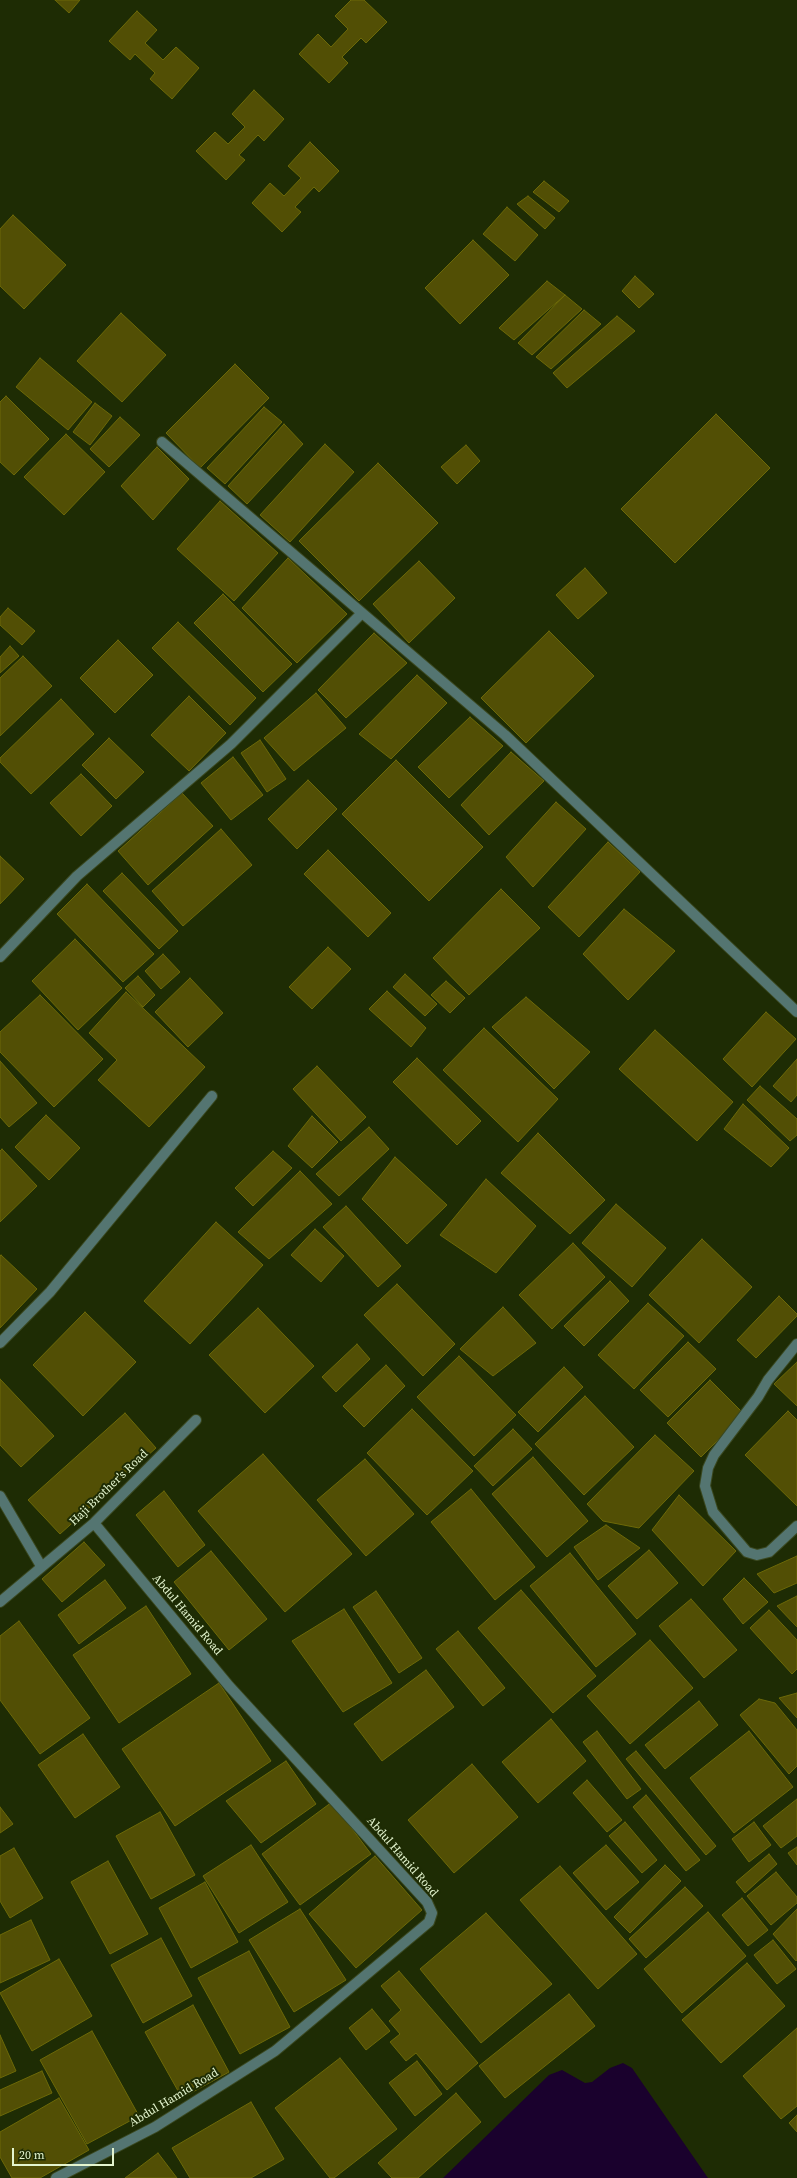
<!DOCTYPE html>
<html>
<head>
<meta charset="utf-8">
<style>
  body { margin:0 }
  #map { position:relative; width:797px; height:2178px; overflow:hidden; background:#1e2c04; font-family:"Source Serif 4",serif }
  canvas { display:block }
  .scale { position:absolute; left:12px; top:2148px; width:102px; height:18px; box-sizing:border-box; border:2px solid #e3f4ce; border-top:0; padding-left:5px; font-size:12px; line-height:14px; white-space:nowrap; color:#e3f4ce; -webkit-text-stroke:3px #1e2c04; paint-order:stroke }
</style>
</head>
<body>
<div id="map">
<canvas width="797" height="2178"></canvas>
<div class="scale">20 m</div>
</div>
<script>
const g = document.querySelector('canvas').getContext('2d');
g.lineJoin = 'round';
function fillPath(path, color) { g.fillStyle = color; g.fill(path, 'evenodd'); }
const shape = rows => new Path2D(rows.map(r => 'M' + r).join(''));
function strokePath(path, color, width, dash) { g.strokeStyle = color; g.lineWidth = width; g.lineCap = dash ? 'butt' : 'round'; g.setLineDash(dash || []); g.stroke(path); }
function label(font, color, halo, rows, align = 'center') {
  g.font = font + ' "Source Serif 4",serif'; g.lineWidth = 4; g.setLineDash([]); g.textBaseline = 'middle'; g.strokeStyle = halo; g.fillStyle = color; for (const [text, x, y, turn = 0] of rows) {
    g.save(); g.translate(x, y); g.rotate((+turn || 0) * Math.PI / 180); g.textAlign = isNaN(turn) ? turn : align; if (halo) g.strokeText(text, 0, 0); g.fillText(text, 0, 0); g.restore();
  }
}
const water = shape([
  [623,2063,632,2068,708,2178,443,2178,549,2075,562,2070,585,2083,592,2082,610,2068]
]);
const building = shape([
  [55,0,80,0,69,13,55,0],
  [351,0,364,0,387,22,366,43,361,38,342,57,348,63,329,83,299,54,318,34,331,47,348,29,335,16,351,0],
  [137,11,157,30,145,43,163,60,176,47,199,68,172,99,150,79,155,73,135,54,130,60,109,41,137,11],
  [254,90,284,119,264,141,258,135,239,155,245,160,226,180,196,151,215,132,228,144,245,127,232,114,254,90],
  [310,142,339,171,319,192,314,187,295,207,301,212,282,232,252,203,270,183,284,196,301,178,288,166,310,142],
  [544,181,569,201,559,212,533,192,544,181],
  [528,196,555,218,545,229,517,204,528,196],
  [507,207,538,235,515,261,483,234,507,207],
  [13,215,66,265,24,309,0,286,0,229,13,215],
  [473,240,509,275,460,324,425,288,473,240],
  [635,276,654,294,639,308,622,291,635,276],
  [547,281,565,295,514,340,499,328,547,281],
  [565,295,582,309,532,355,518,343,565,295],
  [584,310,601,324,551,369,536,357,584,310],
  [121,313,166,355,122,402,77,361,121,313],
  [617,316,635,331,567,388,553,373,617,316],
  [40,358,92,402,68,430,16,387,40,358],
  [235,364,269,398,200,468,166,433,235,364],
  [6,396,49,439,14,475,0,462,0,402,6,396],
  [95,403,112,416,90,445,73,432,95,403],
  [264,407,282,422,225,484,207,468,264,407],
  [716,414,770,468,675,563,621,509,716,414],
  [120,417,140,435,109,467,90,449,120,417],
  [284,424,303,444,247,504,228,486,284,424],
  [66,434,105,472,64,515,24,477,66,434],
  [325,444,354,472,290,542,260,515,325,444],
  [466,445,480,461,457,484,441,467,466,445],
  [157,447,189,479,153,520,121,486,157,447],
  [378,463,438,523,359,601,299,541,378,463],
  [220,501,278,553,234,601,177,549,220,501],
  [288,558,347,614,297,663,242,608,288,558],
  [419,561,455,598,409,643,373,604,419,561],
  [585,568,607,593,578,619,556,595,585,568],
  [223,594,292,664,263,692,194,623,223,594],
  [8,608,35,631,22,645,0,625,0,617,8,608],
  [178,622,256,698,230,725,152,648,178,622],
  [549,631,594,676,526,743,481,698,549,631],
  [374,633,407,663,346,718,318,690,374,633],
  [118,640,153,675,115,713,80,678,118,640],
  [10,646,19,656,0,673,0,657,10,646],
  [23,656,52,686,0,736,0,678,23,656],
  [417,675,447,703,391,759,359,734,417,675],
  [316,693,346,728,294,771,264,738,316,693],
  [189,696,226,733,189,771,151,735,189,696],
  [61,699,94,734,31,794,0,762,0,758,61,699],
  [470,717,503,746,449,798,418,767,470,717],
  [109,738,144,772,116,799,82,765,109,738],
  [260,740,286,779,267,792,241,753,260,740],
  [511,752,544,781,489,835,461,805,511,752],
  [233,757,263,795,231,820,201,783,233,757],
  [396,760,483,847,429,901,342,814,396,760],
  [81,774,112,806,81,836,50,803,81,774],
  [308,780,337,809,297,849,268,819,308,780],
  [182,793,213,826,148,885,118,851,182,793],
  [556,802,586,829,533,887,506,857,556,802],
  [221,829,252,865,183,926,152,891,221,829],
  [608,842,640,872,579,937,548,907,608,842],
  [328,850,391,913,368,937,304,874,328,850],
  [0,856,24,879,0,904,0,856],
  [122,873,178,931,159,949,103,891,122,873],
  [87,884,154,954,123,982,57,914,87,884],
  [501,889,540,928,469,995,433,958,501,889],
  [624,909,675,951,628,1000,583,954,624,909],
  [75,939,122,988,78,1030,32,981,75,939],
  [328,947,351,969,312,1009,289,987,328,947],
  [163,954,180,972,161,989,145,971,163,954],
  [405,974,437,1004,425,1016,393,987,405,974],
  [138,976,155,995,143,1007,125,988,138,976],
  [190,978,223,1013,188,1047,155,1012,190,978],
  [446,981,465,998,450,1013,431,995,446,981],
  [387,991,426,1028,411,1047,369,1009,387,991],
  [126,992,205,1067,149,1127,98,1080,117,1060,89,1033,126,992],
  [40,995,103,1059,54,1107,0,1052,0,1032,40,995],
  [526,997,590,1052,554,1089,492,1027,526,997],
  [766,1012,796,1039,752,1087,723,1059,766,1012],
  [484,1028,558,1099,518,1142,443,1070,484,1028],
  [655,1030,733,1102,697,1141,619,1069,655,1030],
  [417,1058,481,1121,457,1145,393,1082,417,1058],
  [797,1059,797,1095,791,1102,773,1086,797,1059],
  [0,1061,37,1103,9,1127,0,1117,0,1061],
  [317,1066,366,1117,341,1141,293,1089,317,1066],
  [760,1086,797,1119,797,1135,790,1141,747,1100,760,1086],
  [743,1104,789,1148,771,1167,724,1129,743,1104],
  [46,1115,80,1148,49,1180,15,1147,46,1115],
  [312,1116,338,1142,312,1168,288,1146,312,1116],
  [369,1127,389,1149,339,1196,316,1174,369,1127],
  [538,1133,605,1200,570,1234,501,1173,538,1133],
  [2,1149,37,1186,0,1222,0,1151,2,1149],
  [273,1151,292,1168,253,1206,235,1188,273,1151],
  [395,1157,447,1205,407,1244,362,1199,395,1157],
  [300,1171,332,1204,269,1259,238,1232,300,1171],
  [486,1179,536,1226,496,1273,440,1235,486,1179],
  [616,1204,666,1248,632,1287,582,1243,616,1204],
  [346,1206,401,1266,378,1287,323,1227,346,1206],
  [216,1222,263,1265,190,1344,144,1301,216,1222],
  [315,1229,344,1256,321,1282,291,1255,315,1229],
  [702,1239,752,1287,699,1343,649,1295,702,1239],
  [573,1243,605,1277,552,1329,519,1295,573,1243],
  [1,1255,37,1289,0,1328,0,1256,1,1255],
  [610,1281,629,1301,584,1346,564,1326,610,1281],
  [397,1284,455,1344,423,1376,364,1315,397,1284],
  [779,1296,797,1314,797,1316,756,1358,737,1340,779,1296],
  [648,1303,684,1336,634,1389,598,1355,648,1303],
  [503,1307,536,1343,493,1376,460,1349,503,1307],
  [258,1308,314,1366,265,1413,209,1355,258,1308],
  [85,1312,136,1362,83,1416,33,1365,85,1312],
  [688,1342,716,1369,668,1417,640,1390,688,1342],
  [357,1344,370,1359,336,1392,322,1377,357,1344],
  [459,1356,516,1415,474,1456,417,1397,459,1356],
  [797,1362,797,1406,774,1384,797,1362],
  [386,1365,405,1386,364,1427,343,1406,386,1365],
  [564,1367,583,1387,538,1432,518,1412,564,1367],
  [0,1379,54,1436,21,1467,0,1445,0,1379],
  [710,1380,744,1414,701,1457,667,1423,710,1380],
  [585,1396,634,1447,584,1495,535,1444,585,1396],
  [412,1409,473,1471,427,1515,367,1453,412,1409],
  [788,1411,797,1420,797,1506,745,1455,788,1411],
  [125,1413,156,1448,60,1534,28,1500,125,1413],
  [513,1429,532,1449,493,1486,474,1466,513,1429],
  [655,1435,694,1471,639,1528,603,1521,587,1504,655,1435],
  [263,1454,352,1554,285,1612,198,1511,263,1454],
  [533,1457,588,1521,547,1557,492,1494,533,1457],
  [365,1459,414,1514,366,1556,317,1500,365,1459],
  [471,1489,535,1567,495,1600,431,1522,471,1489],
  [164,1491,205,1545,178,1567,136,1515,164,1491],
  [679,1495,736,1551,703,1586,652,1530,679,1495],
  [606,1525,640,1548,598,1580,574,1547,606,1525],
  [84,1542,105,1565,62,1602,42,1579,84,1542],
  [649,1550,678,1583,637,1619,608,1586,649,1550],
  [211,1551,267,1619,229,1650,174,1582,211,1551],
  [570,1553,636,1634,596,1667,530,1586,570,1553],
  [797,1556,797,1583,774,1593,757,1574,797,1556],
  [744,1578,768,1602,743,1624,723,1599,744,1578],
  [105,1580,126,1608,79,1644,58,1615,105,1580],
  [521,1590,596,1676,553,1713,478,1628,521,1590],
  [376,1591,422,1658,399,1673,353,1607,376,1591],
  [797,1596,797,1627,777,1606,797,1596],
  [691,1599,737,1650,704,1678,659,1626,691,1599],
  [146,1606,191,1674,119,1723,73,1655,146,1606],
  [344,1609,392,1683,343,1712,292,1641,344,1609],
  [769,1610,797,1640,797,1669,792,1674,750,1628,769,1610],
  [19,1621,90,1718,40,1754,0,1700,0,1636,19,1621],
  [458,1631,505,1688,483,1706,436,1649,458,1631],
  [650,1640,693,1688,630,1744,587,1696,650,1640],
  [426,1670,454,1707,382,1761,354,1724,426,1670],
  [219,1683,271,1761,175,1826,122,1749,219,1683],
  [797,1693,797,1718,779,1698,797,1693],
  [759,1699,775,1703,797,1730,797,1766,789,1774,740,1715,759,1699],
  [699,1701,718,1725,665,1769,645,1745,699,1701],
  [551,1719,586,1761,538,1803,502,1762,551,1719],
  [597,1731,641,1789,627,1799,583,1742,597,1731],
  [749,1731,793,1787,734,1833,690,1778,749,1731],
  [83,1734,120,1787,75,1818,38,1765,83,1734],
  [636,1751,716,1846,706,1855,626,1759,636,1751],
  [286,1761,316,1804,261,1843,226,1801,286,1761],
  [472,1764,518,1817,454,1873,408,1820,472,1764],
  [587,1780,622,1820,607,1832,573,1793,587,1780],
  [646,1795,700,1860,686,1871,633,1807,646,1795],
  [797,1799,797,1836,781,1848,763,1826,797,1799],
  [332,1802,371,1854,300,1905,262,1854,332,1802],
  [0,1807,13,1824,0,1833,0,1807],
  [160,1812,195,1875,151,1899,116,1836,160,1812],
  [625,1822,657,1860,642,1873,609,1836,625,1822],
  [754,1822,771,1845,749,1862,732,1839,754,1822],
  [251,1845,288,1902,239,1933,203,1876,251,1845],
  [606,1845,639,1882,606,1910,573,1873,606,1845],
  [797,1847,797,1865,788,1853,797,1847],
  [14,1848,43,1898,10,1918,0,1901,0,1856,14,1848],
  [769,1854,777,1864,745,1893,736,1882,769,1854],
  [375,1856,422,1910,356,1968,309,1914,375,1856],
  [108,1861,148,1934,110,1954,71,1882,108,1861],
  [665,1865,681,1881,630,1933,614,1917,665,1865],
  [560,1866,637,1954,598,1989,520,1900,560,1866],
  [776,1872,797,1897,797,1903,771,1925,747,1896,776,1872],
  [205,1882,238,1942,191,1968,159,1908,205,1882],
  [685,1887,703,1906,646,1958,629,1939,685,1887],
  [742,1898,768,1930,748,1946,722,1915,742,1898],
  [300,1909,346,1980,294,2012,249,1940,300,1909],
  [797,1909,797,1960,796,1961,773,1934,797,1909],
  [708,1912,746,1956,682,2013,644,1969,708,1912],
  [486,1913,552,1984,481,2043,420,1969,486,1913],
  [31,1920,50,1960,0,1983,0,1935,31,1920],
  [161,1938,192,1996,143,2023,111,1965,161,1938],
  [773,1940,796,1969,777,1984,754,1955,773,1940],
  [249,1951,290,2027,240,2054,198,1978,249,1951],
  [59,1959,92,2016,32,2051,0,1993,59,1959],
  [747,1963,785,2006,721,2063,682,2020,747,1963],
  [399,1971,478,2063,447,2090,416,2053,406,2061,390,2042,400,2034,389,2021,401,2010,381,1986,399,1971],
  [569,1994,595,2026,505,2098,479,2066,569,1994],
  [193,2005,229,2072,182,2098,145,2032,193,2005],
  [372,2009,390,2031,366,2050,349,2028,372,2009],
  [797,2028,797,2106,781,2119,743,2076,797,2028],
  [92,2031,139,2116,87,2144,40,2060,92,2031],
  [0,2035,16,2071,0,2078,0,2035],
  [340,2058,397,2129,334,2178,330,2178,275,2108,340,2058],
  [417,2061,442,2094,415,2116,389,2083,417,2061],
  [42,2071,52,2093,0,2116,0,2090,42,2071],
  [456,2093,481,2122,418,2178,392,2178,378,2163,456,2093],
  [59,2098,89,2150,40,2178,12,2178,0,2157,0,2132,59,2098],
  [251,2102,284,2159,251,2178,190,2178,172,2148,251,2102],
  [797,2115,797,2132,789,2123,797,2115],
  [158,2153,177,2178,125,2178,158,2153]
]);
const minor = shape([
  [162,442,505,735,797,1012],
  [0,957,77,876,231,744,362,613],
  [0,1343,50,1292,212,1096],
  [797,1344,768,1380,758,1397,714,1455,708,1468,705,1486,713,1512,747,1552,757,1555,769,1552,797,1526],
  [0,1496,41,1566],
  [0,1602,94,1523,196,1420],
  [56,2178,155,2127,275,2051,429,1922,432,1913,427,1902,229,1686,94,1523]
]);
const streetNames = [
  ["Haji Brother's Road",109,1488,-44],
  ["Abdul Hamid Road",187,1615,50],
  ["Abdul Hamid Road",402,1857,49],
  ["Abdul Hamid Road",174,2098,-31]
];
fillPath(water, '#1a012d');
fillPath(building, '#524f05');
strokePath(building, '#6d6908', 1);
strokePath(minor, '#3a4820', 12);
strokePath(minor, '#547571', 10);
label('12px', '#e3f4ce', '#1e2c04', streetNames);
</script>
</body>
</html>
